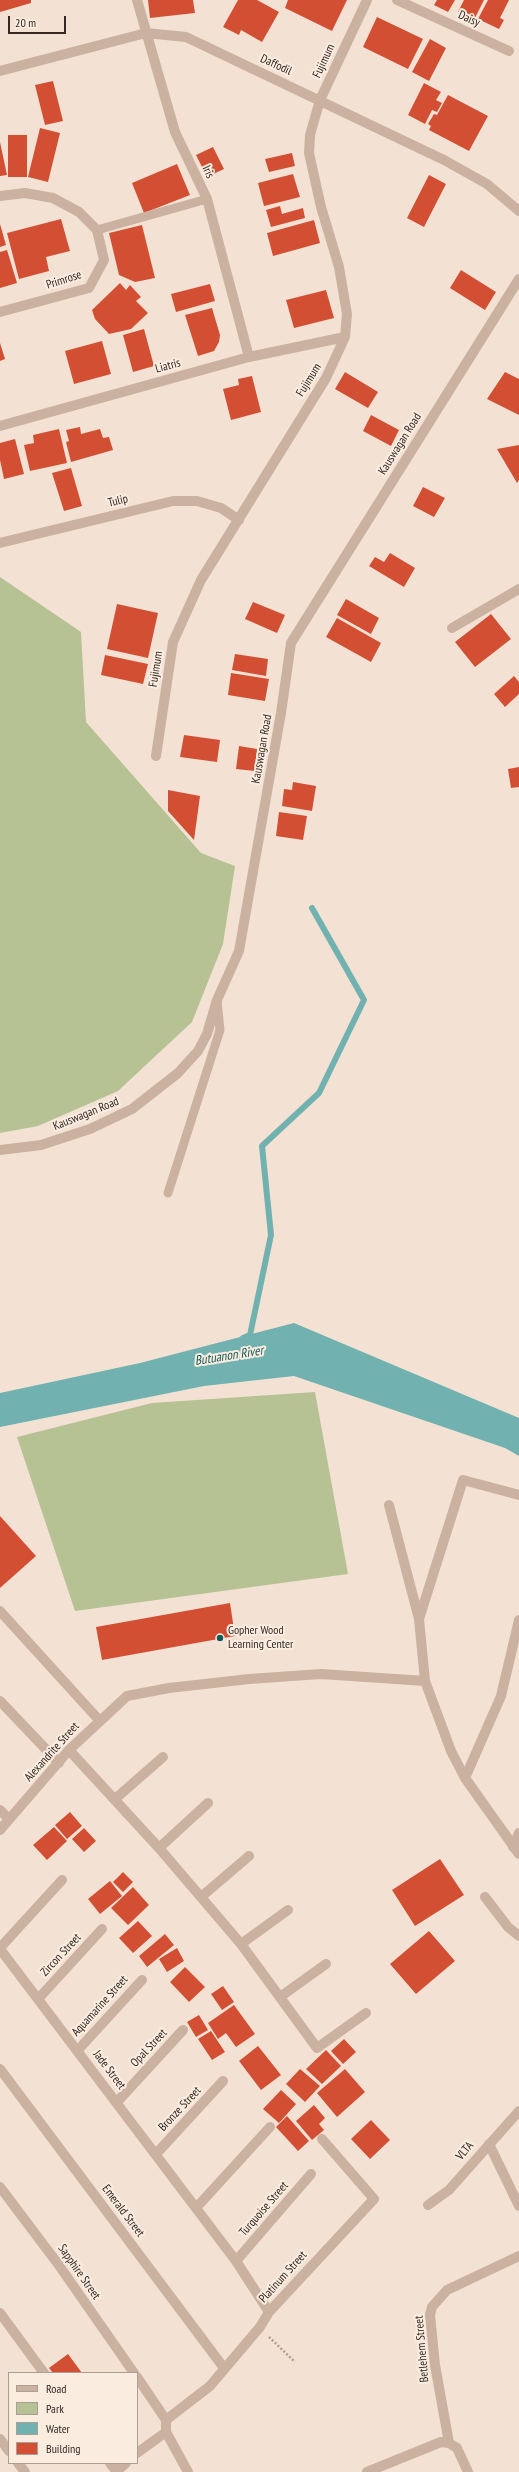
<!DOCTYPE html>
<html>
<head>
<meta charset="utf-8">
<style>
  body { margin:0 }
  #map { position:relative; width:519px; height:2472px; overflow:hidden; background:#f3e2d4; font-family:"PT Sans Narrow",sans-serif }
  canvas { display:block }
  .legend { position:absolute; left:8px; top:2372px; width:130px; height:92px; box-sizing:border-box; background:#faede0; border:1px solid #ab9e95; margin:0; padding:5px 7px; list-style:none; font-size:12px; color:#342824 }
  .legend li { display:flex; align-items:center; gap:8px; height:20px }
  .legend b { width:20px; border:1px solid #ab9e95 }
  .scale { position:absolute; left:8px; top:16px; width:58px; height:18px; box-sizing:border-box; border:2px solid #342824; border-top:0; padding-left:5px; font-size:12px; line-height:14px; white-space:nowrap; color:#342824; -webkit-text-stroke:3px #faede0; paint-order:stroke }
</style>
</head>
<body>
<div id="map">
<canvas width="519" height="2472"></canvas>
<ul class="legend">
<li><b style="height:5px;background:#cbb1a0"></b>Road</li>
<li><b style="height:11px;background:#b6c293"></b>Park</li>
<li><b style="height:11px;background:#71b2b0"></b>Water</li>
<li><b style="height:11px;background:#d24f33"></b>Building</li>
</ul>
<div class="scale">20 m</div>
</div>
<script>
const g = document.querySelector('canvas').getContext('2d');
g.lineJoin = 'round';
function fillPath(path, color) { g.fillStyle = color; g.fill(path, 'evenodd'); }
const shape = rows => new Path2D(rows.map(r => 'M' + r).join(''));
function strokePath(path, color, width, dash) { g.strokeStyle = color; g.lineWidth = width; g.lineCap = dash ? 'butt' : 'round'; g.setLineDash(dash || []); g.stroke(path); }
function label(font, color, halo, rows, align = 'center') {
  g.font = font + ' "PT Sans Narrow",sans-serif'; g.lineWidth = 4; g.setLineDash([]); g.textBaseline = 'middle'; g.strokeStyle = halo; g.fillStyle = color; for (const [text, x, y, turn = 0] of rows) {
    g.save(); g.translate(x, y); g.rotate((+turn || 0) * Math.PI / 180); g.textAlign = isNaN(turn) ? turn : align; if (halo) g.strokeText(text, 0, 0); g.fillText(text, 0, 0); g.restore();
  }
}
const green = shape([
  [0,577,81,632,86,722,201,853,235,866,223,944,192,1022,118,1091,38,1126,0,1133],
  [315,1392,348,1574,75,1611,17,1437,152,1403]
]);
const water = shape([
  [294,1323,519,1418,519,1456,505,1448,294,1376,204,1386,0,1427,0,1393,140,1363]
]);
const stream = shape([
  [243,1338,250,1335,271,1235,262,1146,319,1093,364,1000,312,908]
]);
const building = shape([
  [0,0,31,0,31,3,0,12],
  [148,0,193,0,195,13,150,18],
  [238,0,257,0,279,12,262,42,241,30,239,35,223,27],
  [288,0,347,0,332,31,285,8],
  [437,0,455,0,448,12,434,5],
  [464,0,484,0,474,20,458,12],
  [488,0,509,0,500,18,504,20,499,29,478,19],
  [377,17,423,39,408,69,363,47],
  [430,39,446,48,429,81,412,72],
  [53,81,63,121,45,125,35,85],
  [424,83,441,92,436,100,442,103,437,112,432,110,425,124,408,115],
  [448,95,488,116,469,151,429,130,431,126,428,124,434,114,437,115],
  [40,128,60,133,48,182,28,177],
  [8,135,27,135,27,177,8,177],
  [0,142,7,175,0,176],
  [213,147,224,169,207,177,196,155],
  [292,153,295,166,269,172,265,159],
  [177,164,190,195,144,213,132,183],
  [293,174,300,197,264,206,258,183],
  [429,175,446,184,424,227,407,218],
  [280,206,282,214,303,208,305,218,271,227,266,210],
  [61,219,70,251,46,257,49,271,19,279,7,233],
  [314,220,320,243,273,256,267,233],
  [0,224,6,245,0,247],
  [142,225,155,278,135,282,119,275,109,233],
  [7,250,17,283,0,288,0,252],
  [461,270,496,292,485,310,450,288],
  [120,283,126,290,130,285,141,297,136,301,148,313,131,329,109,334,95,319,92,310],
  [210,284,215,301,176,312,171,294],
  [326,290,334,318,294,328,286,300],
  [212,308,220,335,219,342,214,351,198,356,185,315],
  [144,329,154,366,133,372,123,335],
  [102,341,111,374,74,384,65,351],
  [0,343,5,359,0,361],
  [345,372,378,392,368,408,335,389],
  [505,372,519,379,519,415,487,399],
  [252,376,261,412,231,420,223,389,239,385,238,379],
  [371,415,399,430,391,446,363,431],
  [80,427,81,434,100,429,103,438,109,437,113,450,71,462,66,442,69,441,66,430],
  [59,429,67,463,30,471,24,445,34,443,33,435],
  [15,439,24,474,4,479,0,460,0,443],
  [519,445,519,480,517,483,497,449],
  [71,468,82,506,64,511,52,473],
  [423,487,445,498,434,517,413,506],
  [390,553,415,568,404,587,369,566,375,557,384,562],
  [346,599,379,618,371,634,337,615],
  [253,602,285,615,277,633,245,619],
  [117,604,158,613,148,658,107,649],
  [491,614,511,639,475,667,455,642],
  [337,618,381,643,371,662,326,637],
  [235,654,268,659,266,676,232,670],
  [105,655,148,664,143,684,101,675],
  [231,673,269,679,265,701,228,695],
  [514,676,519,682,519,694,505,707,494,694],
  [184,735,220,740,217,762,180,757],
  [239,746,257,749,255,771,236,769],
  [519,767,519,787,511,788,508,769],
  [293,782,316,786,312,811,282,806,284,789,292,790],
  [168,790,200,796,194,840,168,811],
  [279,812,307,816,303,840,276,836],
  [0,1516,36,1556,0,1588],
  [230,1603,235,1636,102,1660,96,1627],
  [70,1812,82,1826,67,1839,55,1825],
  [54,1827,67,1841,47,1860,33,1845],
  [84,1828,96,1841,84,1852,72,1839],
  [440,1859,464,1895,415,1926,392,1890],
  [123,1872,133,1882,123,1892,113,1882],
  [110,1881,122,1896,100,1914,88,1899],
  [133,1887,149,1905,128,1925,111,1908],
  [138,1921,152,1936,133,1953,119,1938],
  [429,1931,455,1961,416,1994,390,1964],
  [165,1934,174,1945,147,1967,139,1956],
  [177,1948,184,1961,167,1972,159,1959],
  [185,1967,205,1987,189,2002,170,1982],
  [223,1986,234,2002,222,2010,211,1994],
  [234,2005,255,2034,236,2047,226,2033,218,2039,208,2023],
  [199,2015,208,2030,196,2037,187,2022],
  [211,2031,225,2052,212,2060,198,2039],
  [344,2039,356,2052,343,2064,331,2051],
  [258,2046,281,2075,261,2090,239,2061],
  [326,2050,341,2066,322,2084,306,2069],
  [300,2069,320,2086,305,2102,286,2084],
  [345,2069,365,2092,337,2117,317,2093],
  [281,2090,296,2104,279,2123,263,2109],
  [314,2105,325,2118,319,2124,324,2130,312,2140,296,2121],
  [287,2116,309,2141,298,2151,276,2127],
  [371,2120,390,2140,370,2159,351,2139],
  [68,2354,82,2373,53,2373,49,2368]
]);
const path = shape([
  [269,2337,295,2362]
]);
const service = shape([
  [97,230,207,199],
  [168,1193,220,1030,217,1001]
]);
const minor = shape([
  [137,0,175,132,207,199,249,357],
  [397,0,509,51],
  [0,71,146,33,186,37,444,160,487,184,519,211],
  [0,196,25,193,53,198,79,212,97,230,104,260,89,288,0,312],
  [0,426,249,357,345,337],
  [0,543,173,501,197,501,221,508,239,520],
  [452,628,519,589],
  [156,756,173,642,201,580,326,378,345,337,347,314,339,267,321,207,309,153,310,135,320,100,367,0],
  [389,1505,419,1619,425,1681,451,1751,465,1778,519,1854],
  [0,1611,99,1720],
  [419,1619,463,1480,519,1495],
  [0,1701,59,1763],
  [69,1750,159,1848,241,1944,317,2048,366,2013],
  [465,1778,501,1696,519,1620],
  [115,1799,163,1757],
  [0,1810,9,1819],
  [0,1830,69,1750,127,1696,169,1688,249,1679,321,1674,425,1681],
  [513,1847,519,1833],
  [159,1848,208,1803],
  [201,1897,249,1856],
  [485,1897,508,1927,519,1936],
  [241,1944,288,1910],
  [0,1948,62,1880],
  [0,1949,236,2261,269,2312],
  [280,1997,326,1964],
  [39,1998,102,1929],
  [78,2050,142,1980],
  [0,2069,224,2368],
  [117,2102,183,2030],
  [489,2144,519,2206],
  [156,2154,223,2081],
  [0,2187,58,2264,134,2373],
  [428,2205,449,2190,519,2111],
  [196,2208,270,2127],
  [236,2261,311,2174],
  [0,2313,44,2373],
  [137,2377,166,2420],
  [166,2420,210,2386,260,2327,269,2312,374,2199,322,2139],
  [166,2420,166,2432,188,2472],
  [0,2439,9,2451],
  [449,2443,435,2365,430,2315,432,2307,447,2290,519,2256],
  [449,2443,457,2448,468,2472],
  [137,2453,166,2432],
  [18,2463,25,2472],
  [110,2463,116,2471],
  [116,2472,126,2463],
  [367,2472,441,2442,449,2443]
]);
const tertiary = shape([
  [0,1150,41,1145,90,1129,132,1109,178,1073,198,1051,207,1034,217,1000,239,951,281,713,291,643,519,279]
]);
const markers = [
  [220,1638,4,"#165959"]
];
const streetNames = [
  ["Daisy",469,19,24],
  ["Fujimum",324,61,-65],
  ["Daffodil",276,65,25],
  ["Iris",208,172,65],
  ["Primrose",64,280,-18],
  ["Liatris",168,366,-15],
  ["Fujimum",309,380,-58],
  ["Kauswagan Road",400,444,-58],
  ["Tulip",118,501,-14],
  ["Fujimum",156,669,-81],
  ["Kauswagan Road",262,749,-80],
  ["Kauswagan Road",86,1114,-22],
  ["Alexandrite Street",52,1752,-48],
  ["Zircon Street",61,1955,-47],
  ["Aquamarine Street",100,2006,-48],
  ["Opal Street",149,2048,-47],
  ["Jade Street",109,2070,53],
  ["Bronze Street",180,2109,-47],
  ["VLTA",465,2151,-50],
  ["Turquoise Street",264,2209,-49],
  ["Emerald Street",123,2211,53],
  ["Sapphire Street",79,2272,55],
  ["Platinum Street",283,2277,-48],
  ["Betlehem Street",422,2349,-95]
];
const poiNames = [
  ["Gopher Wood",228,1631],
  ["Learning Center",228,1645]
];
const waterNames = [
  ["Butuanon River",229,1356,-9]
];
fillPath(green, '#b6c293');
fillPath(water, '#71b2b0');
strokePath(stream, '#71b2b0', 6);
fillPath(building, '#d24f33');
strokePath(path, '#b79a8a', 2.5, [2, 2]);
strokePath(service, '#cbb1a0', 9);
strokePath(minor, '#cbb1a0', 10);
strokePath(tertiary, '#cbb1a0', 10);
for (const [x, y, r, color] of markers) { const dot = new Path2D(); dot.arc(x, y, r, 0, 2 * Math.PI); g.fillStyle = color; g.fill(dot); strokePath(dot, '#faede0', 1.5); }
label('12px', '#342824', '#faede0', streetNames);
label('12px', '#342824', '#faede0', poiNames, 'left');
label('italic 13px', '#165959', '#faede0', waterNames);
</script>
</body>
</html>
